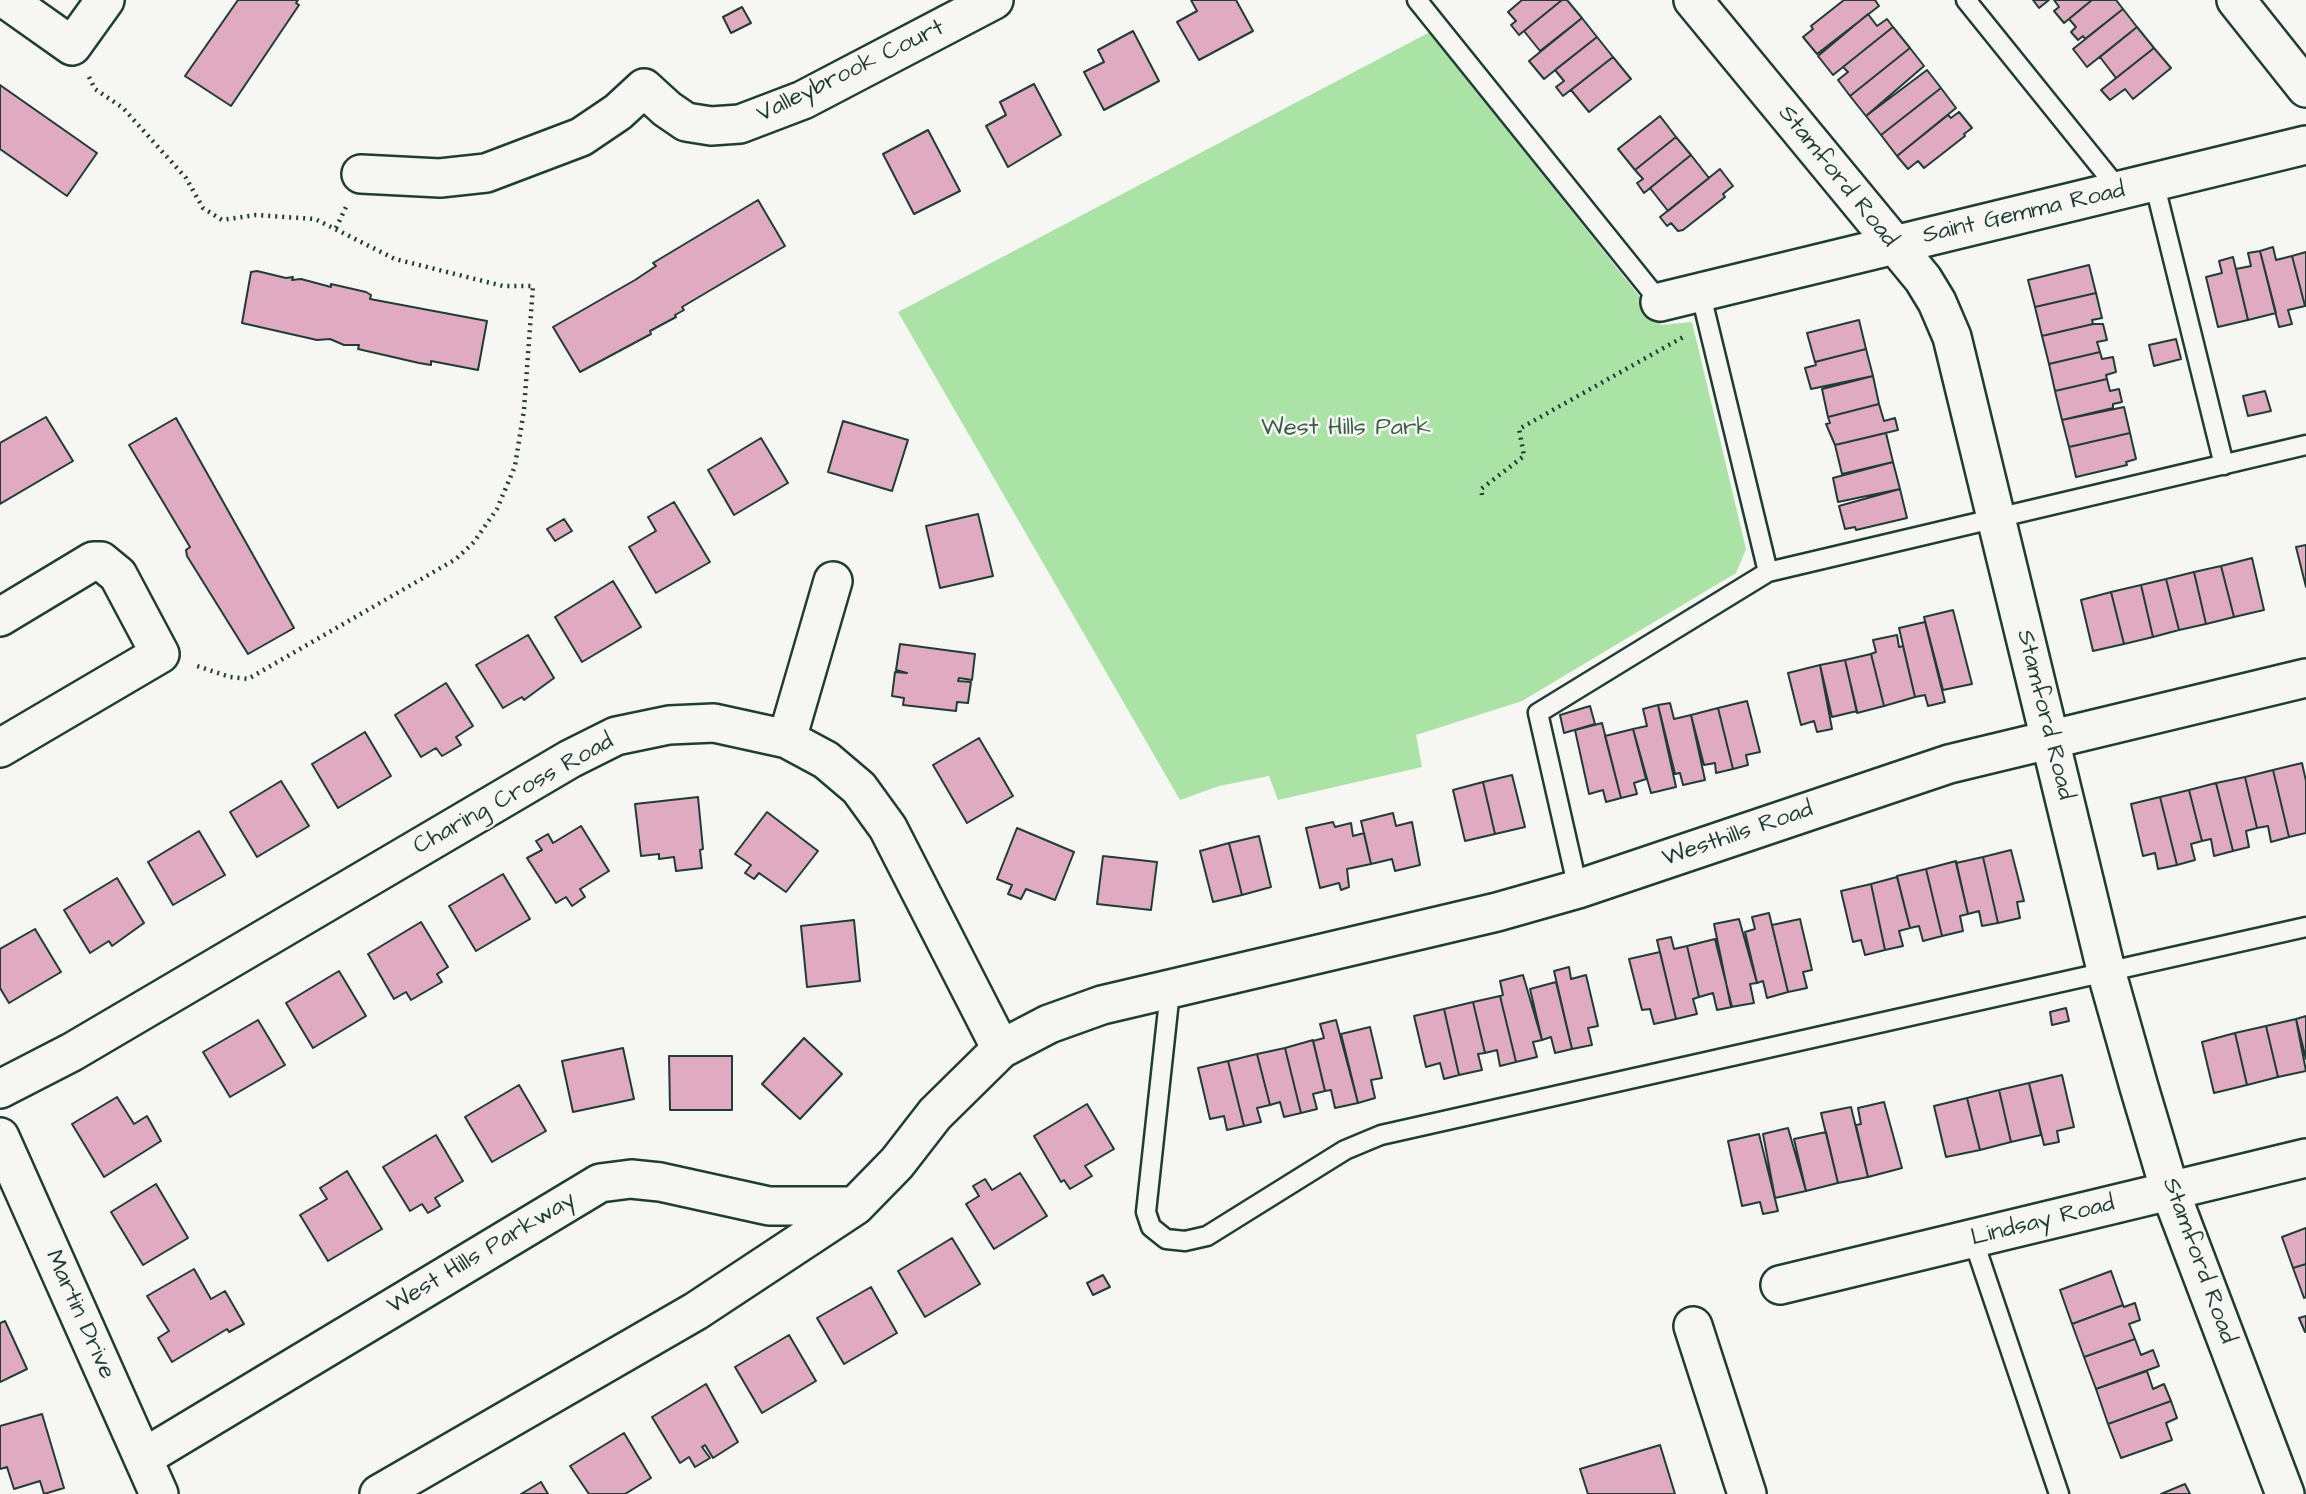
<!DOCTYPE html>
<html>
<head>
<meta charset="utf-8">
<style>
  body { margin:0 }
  canvas { display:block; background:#f6f6f2 }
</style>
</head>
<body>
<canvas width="2306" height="1494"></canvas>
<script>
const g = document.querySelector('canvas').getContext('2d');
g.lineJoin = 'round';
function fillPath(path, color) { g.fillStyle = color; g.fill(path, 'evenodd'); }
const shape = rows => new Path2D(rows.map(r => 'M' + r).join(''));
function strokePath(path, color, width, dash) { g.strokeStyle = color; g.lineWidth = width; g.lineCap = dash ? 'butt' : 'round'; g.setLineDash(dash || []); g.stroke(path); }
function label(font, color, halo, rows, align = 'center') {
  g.font = font + ' "Architects Daughter",sans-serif'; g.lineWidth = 5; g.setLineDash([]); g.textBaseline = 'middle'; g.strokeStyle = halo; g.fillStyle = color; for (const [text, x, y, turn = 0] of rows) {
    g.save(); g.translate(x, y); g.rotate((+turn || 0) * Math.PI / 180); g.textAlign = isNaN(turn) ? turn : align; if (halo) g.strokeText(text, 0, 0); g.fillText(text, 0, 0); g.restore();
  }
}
const green = shape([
  [1430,32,1662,325,1692,322,1746,549,1736,573,1522,701,1416,735,1422,767,1278,800,1269,776,1219,786,1180,800,898,312]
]);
const building = shape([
  [238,0,298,0,296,3,299,5,231,106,185,76,238,0],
  [1191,0,1236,0,1253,31,1199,60,1177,22,1197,11,1191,0],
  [1522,0,1562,0,1519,35,1511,25,1516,21,1508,12,1522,0],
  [1562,0,1567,0,1582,18,1540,51,1524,31,1562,0],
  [1844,0,1875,0,1879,6,1817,54,1803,37,1813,29,1811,26,1844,0],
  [2033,0,2049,0,2039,8,2033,0],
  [2054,0,2092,0,2064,23,2054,11,2059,7,2054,0],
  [2092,0,2116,0,2123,9,2085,39,2083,36,2078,40,2071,32,2076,27,2069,19,2092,0],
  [742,7,751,23,731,33,723,17,742,7],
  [2123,9,2137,27,2087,67,2073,49,2123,9],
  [1868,14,1877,26,1887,19,1893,27,1833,75,1818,56,1868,14],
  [1582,18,1597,37,1544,79,1529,61,1582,18],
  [1893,27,1910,48,1850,96,1838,80,1848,72,1843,67,1893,27],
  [2137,27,2154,48,2116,78,2100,57,2137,27],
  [1133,31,1159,81,1104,110,1084,72,1104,62,1098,50,1133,31],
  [1597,37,1613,57,1563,96,1556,87,1564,81,1555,70,1597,37],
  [1910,48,1924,66,1866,116,1850,96,1910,48],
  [2154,48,2171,68,2133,99,2125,89,2110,100,2101,90,2154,48],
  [1613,57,1631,79,1589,112,1571,90,1613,57],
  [1927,70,1941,88,1881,135,1866,116,1927,70],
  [1034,84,1061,135,1008,167,986,126,1006,115,1000,102,1034,84],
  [0,85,97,153,67,196,0,149,0,85],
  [1941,88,1956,108,1897,156,1881,135,1941,88],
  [1959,112,1972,128,1964,134,1965,136,1924,168,1918,161,1908,169,1897,156,1948,115,1951,118,1959,112],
  [1660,116,1676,137,1635,170,1618,149,1660,116],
  [928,130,960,191,914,214,883,154,928,130],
  [1676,137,1691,155,1644,193,1637,183,1643,179,1635,170,1676,137],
  [1691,155,1709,178,1668,211,1650,188,1691,155],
  [1720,169,1733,186,1723,194,1725,197,1683,230,1678,231,1671,223,1667,226,1660,217,1720,169],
  [758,200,785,246,682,307,684,310,675,315,676,317,650,331,651,334,580,372,553,327,635,280,656,266,653,263,758,200],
  [2273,247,2276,260,2292,256,2305,306,2288,310,2292,324,2279,327,2260,251,2273,247],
  [2260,251,2276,313,2248,320,2236,269,2251,266,2248,253,2260,251],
  [2306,252,2306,306,2305,306,2292,256,2306,252],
  [2233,257,2248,320,2218,327,2206,277,2222,273,2219,261,2233,257],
  [2089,265,2096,293,2035,307,2028,280,2089,265],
  [257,271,286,278,293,277,292,280,301,279,331,287,331,284,366,292,371,295,370,299,487,321,478,370,431,361,431,365,419,363,358,349,359,345,344,345,330,339,317,340,242,323,251,272,257,271],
  [2096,293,2102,318,2092,320,2093,324,2042,336,2035,307,2096,293],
  [1859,320,1866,349,1815,362,1807,333,1859,320],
  [2093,324,2103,324,2107,340,2097,342,2100,352,2049,364,2042,336,2093,324],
  [2176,339,2181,359,2154,366,2149,345,2176,339],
  [1866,349,1873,376,1811,389,1805,368,1816,365,1815,362,1866,349],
  [2100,352,2102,359,2113,357,2116,372,2106,375,2107,379,2055,391,2049,364,2100,352],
  [1873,376,1879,404,1828,417,1822,389,1873,376],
  [2107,379,2110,391,2119,389,2122,402,2113,404,2113,408,2062,420,2055,391,2107,379],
  [2265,391,2271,411,2248,416,2243,396,2265,391],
  [1879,404,1884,421,1895,418,1898,430,1835,445,1826,424,1830,423,1828,417,1879,404],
  [2124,407,2130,433,2069,447,2062,420,2124,407],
  [46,417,73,461,0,504,0,443,46,417],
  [176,418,294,628,248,654,187,556,186,550,190,547,129,445,176,418],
  [843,421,908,440,892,491,828,472,843,421],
  [1886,433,1893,462,1842,474,1835,445,1886,433],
  [2130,433,2136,459,2126,462,2127,465,2076,477,2069,447,2130,433],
  [761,438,788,483,734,515,708,470,761,438],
  [1893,462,1900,489,1838,502,1833,478,1893,462],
  [1900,489,1907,518,1856,530,1855,527,1845,529,1839,506,1900,489],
  [674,502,710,562,656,593,629,547,656,531,648,517,674,502],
  [978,514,993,576,940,588,926,526,978,514],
  [564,519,572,531,555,541,547,529,564,519],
  [2306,545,2306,587,2296,547,2306,545],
  [2252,558,2264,610,2234,617,2221,566,2252,558],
  [2221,566,2234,617,2206,624,2194,572,2221,566],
  [2194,572,2206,624,2179,630,2166,579,2194,572],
  [2166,579,2179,630,2153,637,2141,585,2166,579],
  [613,581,641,627,582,662,555,617,613,581],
  [2141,585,2153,637,2124,644,2111,592,2141,585],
  [2111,592,2124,644,2093,651,2081,600,2111,592],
  [1953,610,1972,684,1943,690,1924,617,1953,610],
  [1925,622,1945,702,1928,706,1925,695,1915,697,1899,628,1925,622],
  [528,635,554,678,524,700,522,697,503,708,476,665,528,635],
  [1897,635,1899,647,1903,646,1915,697,1884,706,1871,654,1876,652,1873,640,1897,635],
  [900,644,975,654,972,680,959,678,958,681,971,682,968,703,957,702,956,711,903,705,904,698,892,696,895,672,907,673,896,670,900,644],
  [1871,654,1884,706,1857,713,1845,660,1871,654],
  [1845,660,1857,711,1832,717,1820,665,1845,660],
  [1820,665,1832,729,1817,732,1814,721,1801,725,1788,673,1820,665],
  [446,683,473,726,456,737,461,745,442,756,436,748,421,757,395,715,446,683],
  [1747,701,1760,752,1746,755,1748,765,1733,769,1718,708,1747,701],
  [1670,703,1674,719,1691,715,1705,780,1683,785,1680,773,1675,774,1658,705,1670,703],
  [1658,705,1676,787,1651,793,1633,729,1647,726,1643,709,1658,705],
  [1590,706,1595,724,1564,733,1560,715,1590,706],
  [1718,708,1733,769,1716,773,1715,763,1704,765,1691,715,1718,708],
  [1602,723,1621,798,1606,802,1603,790,1589,794,1575,730,1602,723],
  [1633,729,1646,779,1634,783,1637,794,1621,798,1605,736,1633,729],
  [365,732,391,776,338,808,312,764,365,732],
  [979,738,1013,796,967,823,933,765,979,738],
  [2302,763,2306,781,2306,833,2289,837,2273,770,2302,763],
  [2273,770,2289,837,2271,842,2268,826,2257,828,2245,777,2273,770],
  [1512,775,1525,827,1495,834,1483,782,1512,775],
  [2245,777,2257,828,2246,831,2249,847,2233,851,2216,783,2245,777],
  [281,781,309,826,257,857,230,812,281,781],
  [1483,782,1495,834,1465,841,1453,790,1483,782],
  [2216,783,2233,851,2214,856,2211,839,2202,841,2189,790,2216,783],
  [2189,790,2202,841,2191,844,2195,860,2177,865,2160,797,2189,790],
  [698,797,703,849,700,850,702,868,676,871,674,857,659,859,659,854,641,856,635,804,698,797],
  [2160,797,2177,865,2158,869,2155,853,2143,856,2131,804,2160,797],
  [767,812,818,851,786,892,759,873,754,879,745,873,751,865,735,854,767,812],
  [1393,813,1396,826,1412,822,1420,865,1395,871,1392,859,1371,864,1361,821,1393,813],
  [1333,822,1335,827,1351,823,1353,836,1364,833,1371,864,1347,869,1349,887,1341,890,1339,883,1320,888,1306,828,1333,822],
  [581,826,609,871,580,889,585,897,572,906,566,897,556,903,527,858,542,850,536,841,548,834,553,843,581,826],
  [1017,828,1074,852,1055,900,1026,889,1021,899,1008,894,1012,885,997,879,1017,828],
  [199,831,225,875,173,905,148,862,199,831],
  [1259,836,1271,887,1242,895,1229,843,1259,836],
  [1229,843,1242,895,1213,902,1200,851,1229,843],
  [2011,850,2024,901,2017,902,2020,918,1998,923,1983,857,2011,850],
  [1103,856,1157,862,1151,910,1097,904,1103,856],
  [1983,857,1998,923,1982,926,1979,911,1968,914,1956,863,1983,857],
  [1956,861,1968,914,1960,916,1963,931,1942,936,1926,869,1956,861],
  [1926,869,1942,936,1923,941,1919,926,1910,928,1897,876,1926,869],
  [503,874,530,919,476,951,449,906,503,874],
  [1897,877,1910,928,1899,931,1903,946,1885,950,1871,884,1897,877],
  [117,878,144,923,112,946,109,941,90,953,64,910,117,878],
  [1871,884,1885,950,1865,955,1861,940,1853,942,1841,891,1871,884],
  [1769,913,1788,992,1767,998,1763,981,1757,983,1745,932,1755,929,1752,917,1769,913],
  [1739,919,1757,983,1750,984,1754,1003,1731,1007,1714,924,1739,919],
  [1800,919,1812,970,1803,972,1807,988,1788,992,1772,925,1800,919],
  [854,920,860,981,807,987,801,926,854,920],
  [421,922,448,967,437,974,442,982,411,1000,406,992,394,999,368,954,421,922],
  [35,929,61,972,9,1003,0,988,0,949,35,929],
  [1671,937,1674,949,1687,946,1699,997,1693,999,1697,1014,1676,1019,1657,940,1671,937],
  [1715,939,1732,1007,1717,1010,1713,993,1699,997,1687,946,1715,939],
  [1660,952,1676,1019,1654,1024,1650,1009,1642,1010,1629,959,1660,952],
  [1569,967,1571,979,1586,975,1598,1026,1588,1028,1592,1045,1572,1049,1554,971,1569,967],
  [339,971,366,1016,313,1048,286,1003,339,971],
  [1523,975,1542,1040,1533,1042,1537,1057,1516,1062,1500,996,1503,995,1500,981,1523,975],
  [1556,982,1572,1049,1555,1053,1551,1037,1542,1040,1530,989,1556,982],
  [1500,996,1516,1062,1500,1066,1497,1050,1485,1053,1473,1002,1500,996],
  [1473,1002,1485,1053,1478,1054,1482,1070,1459,1075,1444,1009,1473,1002],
  [2066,1008,2069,1021,2052,1025,2050,1012,2066,1008],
  [1444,1009,1459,1075,1444,1079,1440,1063,1426,1067,1414,1016,1444,1009],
  [2306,1016,2306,1059,2296,1019,2306,1016],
  [2296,1019,2306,1071,2278,1077,2266,1026,2296,1019],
  [258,1020,285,1065,230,1097,203,1052,258,1020],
  [1336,1020,1358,1103,1335,1108,1331,1090,1325,1091,1313,1041,1324,1038,1320,1024,1336,1020],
  [2266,1026,2278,1077,2247,1085,2235,1033,2266,1026],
  [1370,1027,1382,1078,1371,1080,1375,1098,1358,1103,1341,1034,1370,1027],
  [2235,1033,2247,1085,2214,1093,2202,1042,2235,1033],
  [804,1038,842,1074,800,1119,762,1084,804,1038],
  [1313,1040,1325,1091,1313,1094,1317,1109,1301,1113,1285,1048,1313,1040],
  [623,1048,634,1099,573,1112,562,1061,623,1048],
  [1285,1048,1301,1113,1284,1117,1280,1102,1270,1105,1257,1054,1285,1048],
  [1257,1054,1270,1105,1257,1108,1261,1122,1244,1126,1228,1061,1257,1054],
  [669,1056,732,1056,732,1110,670,1110,669,1056],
  [1228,1061,1244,1126,1227,1130,1224,1116,1210,1119,1198,1068,1228,1061],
  [2062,1075,2074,1127,2057,1131,2059,1142,2044,1145,2029,1083,2062,1075],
  [2029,1083,2041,1135,2011,1142,1999,1090,2029,1083],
  [519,1085,546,1131,492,1162,465,1117,519,1085],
  [1999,1090,2011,1142,1980,1150,1967,1098,1999,1090],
  [117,1097,134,1124,147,1116,161,1141,104,1177,72,1124,117,1097],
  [1967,1098,1980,1150,1946,1157,1934,1106,1967,1098],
  [1884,1102,1902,1168,1868,1177,1856,1125,1861,1124,1858,1108,1884,1102],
  [1087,1104,1114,1149,1085,1166,1092,1176,1070,1189,1064,1180,1061,1182,1034,1136,1087,1104],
  [1851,1107,1868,1177,1838,1183,1821,1113,1851,1107],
  [1788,1128,1806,1191,1775,1198,1763,1134,1788,1128],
  [1826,1132,1838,1183,1806,1191,1794,1139,1826,1132],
  [1759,1134,1778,1211,1763,1214,1760,1202,1742,1206,1728,1141,1759,1134],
  [436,1135,463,1181,435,1198,440,1206,428,1213,422,1204,410,1211,383,1167,436,1135],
  [347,1171,382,1229,328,1261,300,1215,327,1199,320,1188,347,1171],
  [1020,1173,1047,1216,994,1249,966,1204,979,1196,973,1186,985,1179,992,1190,1020,1173],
  [156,1184,188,1238,143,1265,111,1212,156,1184],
  [2306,1228,2306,1264,2293,1268,2282,1237,2306,1228],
  [952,1238,980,1284,925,1317,898,1271,952,1238],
  [2306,1264,2306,1297,2304,1298,2293,1268,2306,1264],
  [194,1269,211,1299,225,1291,244,1324,229,1332,227,1329,172,1362,158,1338,169,1331,147,1296,194,1269],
  [2111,1271,2123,1305,2072,1324,2060,1290,2111,1271],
  [1103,1275,1110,1287,1093,1295,1087,1283,1103,1275],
  [871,1287,897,1333,844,1364,817,1318,871,1287],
  [2135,1303,2140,1320,2129,1324,2135,1339,2084,1357,2072,1324,2123,1305,2124,1307,2135,1303],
  [2306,1316,2306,1331,2305,1332,2299,1318,2306,1316],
  [5,1321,27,1369,0,1382,0,1323,5,1321],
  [789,1335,816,1381,762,1413,735,1367,789,1335],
  [2135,1339,2141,1355,2153,1350,2159,1366,2096,1389,2084,1357,2135,1339],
  [2147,1371,2153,1389,2164,1384,2171,1401,2108,1424,2096,1389,2147,1371],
  [706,1384,738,1442,713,1458,705,1445,702,1447,710,1458,695,1467,689,1457,680,1463,652,1417,706,1384],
  [2171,1401,2177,1418,2166,1423,2172,1440,2121,1458,2108,1424,2171,1401],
  [42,1414,64,1488,44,1494,40,1481,14,1489,7,1467,0,1469,0,1426,42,1414],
  [624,1433,651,1478,625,1494,589,1494,570,1466,624,1433],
  [1660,1445,1675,1494,1588,1494,1580,1469,1660,1445],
  [541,1482,548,1494,521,1494,541,1482],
  [2185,1484,2190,1494,2161,1494,2185,1484]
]);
const path = shape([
  [89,77,95,89,123,108,186,178,203,208,222,220,256,215,315,219,395,259,503,286,533,286,524,410,515,466,497,509,474,542,456,559,248,679,230,677,194,665],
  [336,228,346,207],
  [1482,495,1481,489,1524,456,1519,429,1685,336]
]);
const service = shape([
  [1417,0,1660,302],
  [1966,0,2120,191],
  [2154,182,2224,465],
  [1700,291,1768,572],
  [1578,889,1538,713,1768,572,2306,445],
  [1170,991,1146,1212,1151,1227,1166,1239,1185,1241,1207,1236,1345,1150,1381,1135,2306,927],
  [1973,1239,2059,1494]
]);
const minor = shape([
  [7,0,72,46,105,0],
  [1693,0,1923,279,1937,302,1952,337,2107,974,2139,1087,2170,1191,2285,1494],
  [2236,0,2306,88],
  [361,174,440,178,486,173,581,137,618,112,644,88,667,109,686,122,711,126,740,124,803,100,994,0],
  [1660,302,2306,145],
  [0,617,93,561,101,561,118,575,160,654,0,748],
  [787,739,833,581],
  [0,1089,72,1052,570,759,616,736,669,725,714,723,787,739,826,760,859,788,888,828,1001,1049],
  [0,1137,159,1494],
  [1780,1285,2306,1158],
  [1693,1326,1747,1494],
  [143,1458,600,1183,631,1179,660,1182,769,1206,855,1206],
  [379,1494,696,1311,855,1206,897,1163,935,1114,1001,1049,1049,1024,1102,1005,1497,912,1578,889,1949,764,2306,678]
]);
const streetNames = [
  ["Valleybrook Court",851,72,-26],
  ["Stamford Road",1837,177,51],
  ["Saint Gemma Road",2024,214,-13],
  ["Stamford Road",2044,715,76],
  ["Charing Cross Road",514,795,-29],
  ["Westhills Road",1738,835,-19],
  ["Lindsay Road",2043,1222,-14],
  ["West Hills Parkway",482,1254,-31],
  ["Stamford Road",2198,1261,70],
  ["Martin Drive",79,1315,66]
];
const parkNames = [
  ["West Hills Park",1346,429]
];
fillPath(green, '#abe3a7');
fillPath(building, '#e0aac1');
strokePath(building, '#1f3d34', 2);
strokePath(service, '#1f3d34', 23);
strokePath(minor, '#1f3d34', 42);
strokePath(path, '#1f3d34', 4.5, [2, 5]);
strokePath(service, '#f6f6f2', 18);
strokePath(minor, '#f6f6f2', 37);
label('24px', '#1f3d34', '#f6f6f2', streetNames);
label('24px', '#3b5e4b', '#f6f6f2', parkNames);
</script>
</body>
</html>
